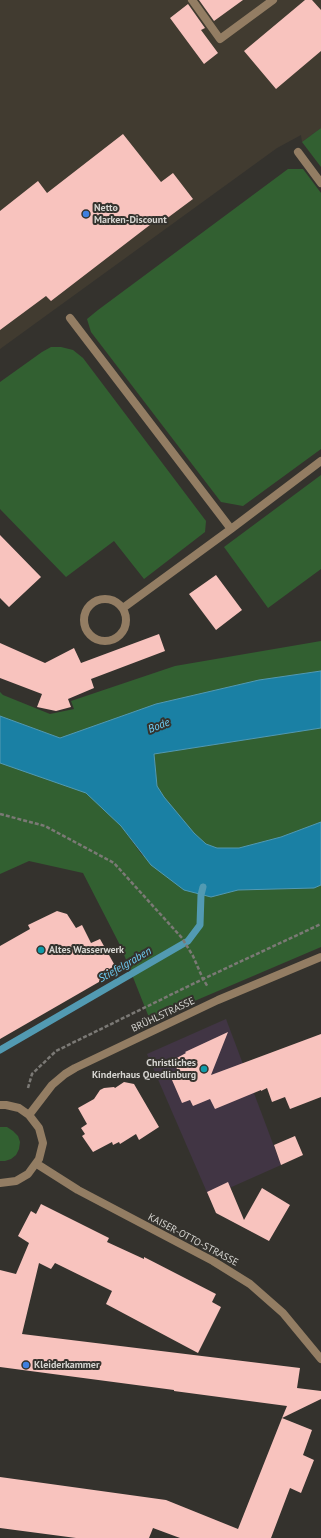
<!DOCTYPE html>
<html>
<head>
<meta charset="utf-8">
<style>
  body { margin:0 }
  canvas { display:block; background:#34322d }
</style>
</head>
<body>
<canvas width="321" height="1538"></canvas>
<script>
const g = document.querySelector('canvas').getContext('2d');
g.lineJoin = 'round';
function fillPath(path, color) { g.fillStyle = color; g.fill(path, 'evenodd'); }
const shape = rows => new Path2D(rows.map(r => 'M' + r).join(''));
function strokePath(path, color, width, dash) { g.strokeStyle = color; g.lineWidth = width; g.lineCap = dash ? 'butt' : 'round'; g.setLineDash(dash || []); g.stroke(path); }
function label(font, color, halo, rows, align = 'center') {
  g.font = font + ' "PT Sans",sans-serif'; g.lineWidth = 4; g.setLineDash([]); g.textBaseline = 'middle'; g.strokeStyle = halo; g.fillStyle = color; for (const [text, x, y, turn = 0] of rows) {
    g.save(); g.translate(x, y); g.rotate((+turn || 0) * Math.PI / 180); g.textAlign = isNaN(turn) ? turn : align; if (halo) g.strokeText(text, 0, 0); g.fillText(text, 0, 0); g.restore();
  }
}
const built = shape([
  [0,0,321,0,321,128,302,142,301,135,277,148,0,349]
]);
const education = shape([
  [226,1019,281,1165,209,1197,147,1054]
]);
const green = shape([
  [321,128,321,167,302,142],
  [288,169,303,169,321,193,321,449,243,506,221,502,91,332,87,319,98,310],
  [51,347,61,347,73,350,83,358,206,521,205,532,144,579,114,541,66,577,0,509,0,382,42,352],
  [321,475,321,569,268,608,224,547],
  [321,641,321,671,259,680,156,704,60,738,0,716,0,692,3,695,50,714,74,709,71,701,175,666],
  [321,728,321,822,281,837,239,848,217,848,206,844,194,833,164,797,157,786,154,754],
  [0,763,86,792,121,826,142,855,211,897,238,890,314,888,321,885,321,947,150,1020,121,947,83,873,29,861,0,874],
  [0,1127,7,1127,13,1131,18,1136,20,1142,19,1149,16,1155,11,1159,5,1161,0,1161]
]);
const water = shape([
  [321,671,321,728,154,754,157,786,164,797,194,833,206,844,217,848,239,848,281,837,321,822,321,885,314,888,238,890,211,897,184,890,151,865,121,826,86,793,0,763,0,716,60,738,156,704,259,680,321,671]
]);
const stream = shape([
  [0,1050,188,941,200,925,201,895,203,887]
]);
const building = shape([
  [199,0,243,0,214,21],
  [305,0,312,0,321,10,321,51,276,89,244,51],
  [188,4,205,28,201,30,218,53,204,64,170,18],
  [123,134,161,182,173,173,193,199,162,222,159,218,51,301,46,296,0,330,0,211,38,181,47,193],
  [0,535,41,577,9,607,0,598],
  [216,575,242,610,216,630,189,594],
  [159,634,165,651,91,679,94,688,68,699,71,707,56,711,37,707,42,694,0,678,0,643,45,663,74,648,81,663],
  [57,911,67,914,76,928,82,925,91,943,100,939,118,971,0,1039,0,946,30,929,28,925],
  [228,1032,211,1075,321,1034,321,1097,290,1109,285,1097,272,1102,267,1088,261,1091,261,1090,215,1109,210,1099,193,1106,190,1100,182,1103,172,1080,180,1076,173,1060,186,1053,185,1052],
  [124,1082,134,1084,159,1127,139,1140,136,1134,120,1144,119,1142,113,1145,112,1142,93,1152,82,1136,85,1134,81,1128,87,1124,78,1108,94,1099,100,1090,104,1088,114,1087,115,1088],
  [295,1136,303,1155,281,1165,274,1145],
  [228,1182,244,1220,262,1188,290,1205,269,1241,216,1213,207,1192],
  [41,1204,109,1238,107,1242,144,1259,144,1257,216,1294,212,1302,221,1307,198,1353,106,1304,112,1291,55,1263,51,1269,39,1263,22,1334,300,1368,297,1388,321,1391,321,1399,282,1418,287,1406,174,1391,174,1390,0,1367,0,1270,16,1274,29,1243,18,1236,31,1211,36,1214],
  [282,1418,312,1430,303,1455,314,1460,301,1493,290,1488,271,1538,180,1538,153,1528,149,1538,76,1538,0,1528,0,1477,166,1500,238,1529]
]);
const path = shape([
  [0,814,45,826,114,863,182,938,193,956,203,979,208,987],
  [28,1088,32,1074,56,1051,203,979,321,924]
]);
const lane = shape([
  [192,0,220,39,273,0],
  [298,152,321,183],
  [70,318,231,529],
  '84 620a21 21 0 1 1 42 0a21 21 0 1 1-42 0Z',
  [123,608,231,529,321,461]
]);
const street = shape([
  [0,1105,6,1105,19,1108,29,1115,39,1128,43,1143,39,1159,28,1174,16,1181,0,1183],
  [29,1115,52,1085,65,1074,75,1068,218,1000,321,957],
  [37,1164,78,1190,213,1261,250,1284,283,1313,321,1359]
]);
const markers = [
  [86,214,4,"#3f7fe0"],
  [41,950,4,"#0f9aa8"],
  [204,1069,4,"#0f9aa8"],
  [26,1365,4,"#3f7fe0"]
];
const poiNames = [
  ["Netto",94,208],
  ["Marken-Discount",94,220],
  ["Altes Wasserwerk",49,950],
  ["Christliches",196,1063,"right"],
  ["Kinderhaus Quedlinburg",196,1075,"right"],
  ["Kleiderkammer",34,1365]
];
const streetNames = [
  ["BRÜHLSTRASSE",163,1015,-25],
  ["KAISER-OTTO-STRASSE",193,1240,28]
];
const waterNames = [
  ["Bode",159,726,-22],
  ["Stiefelgraben",125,965,-30]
];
fillPath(built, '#413b30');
fillPath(education, '#413544');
fillPath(green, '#326031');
fillPath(water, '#1a80a4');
strokePath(water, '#529ab2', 1);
strokePath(stream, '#529ab2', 7);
fillPath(building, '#f8c3be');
strokePath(path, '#7b7975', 2.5, [4, 2]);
strokePath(lane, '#937d63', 8);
strokePath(street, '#937d63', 8);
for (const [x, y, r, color] of markers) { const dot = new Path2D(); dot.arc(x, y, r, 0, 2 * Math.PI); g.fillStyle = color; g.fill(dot); strokePath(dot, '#34322d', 1.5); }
label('bold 10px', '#d6d5d1', '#34322d', poiNames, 'left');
label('10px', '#d6d5d1', '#34322d', streetNames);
label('italic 11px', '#6eccf4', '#34322d', waterNames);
</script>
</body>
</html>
